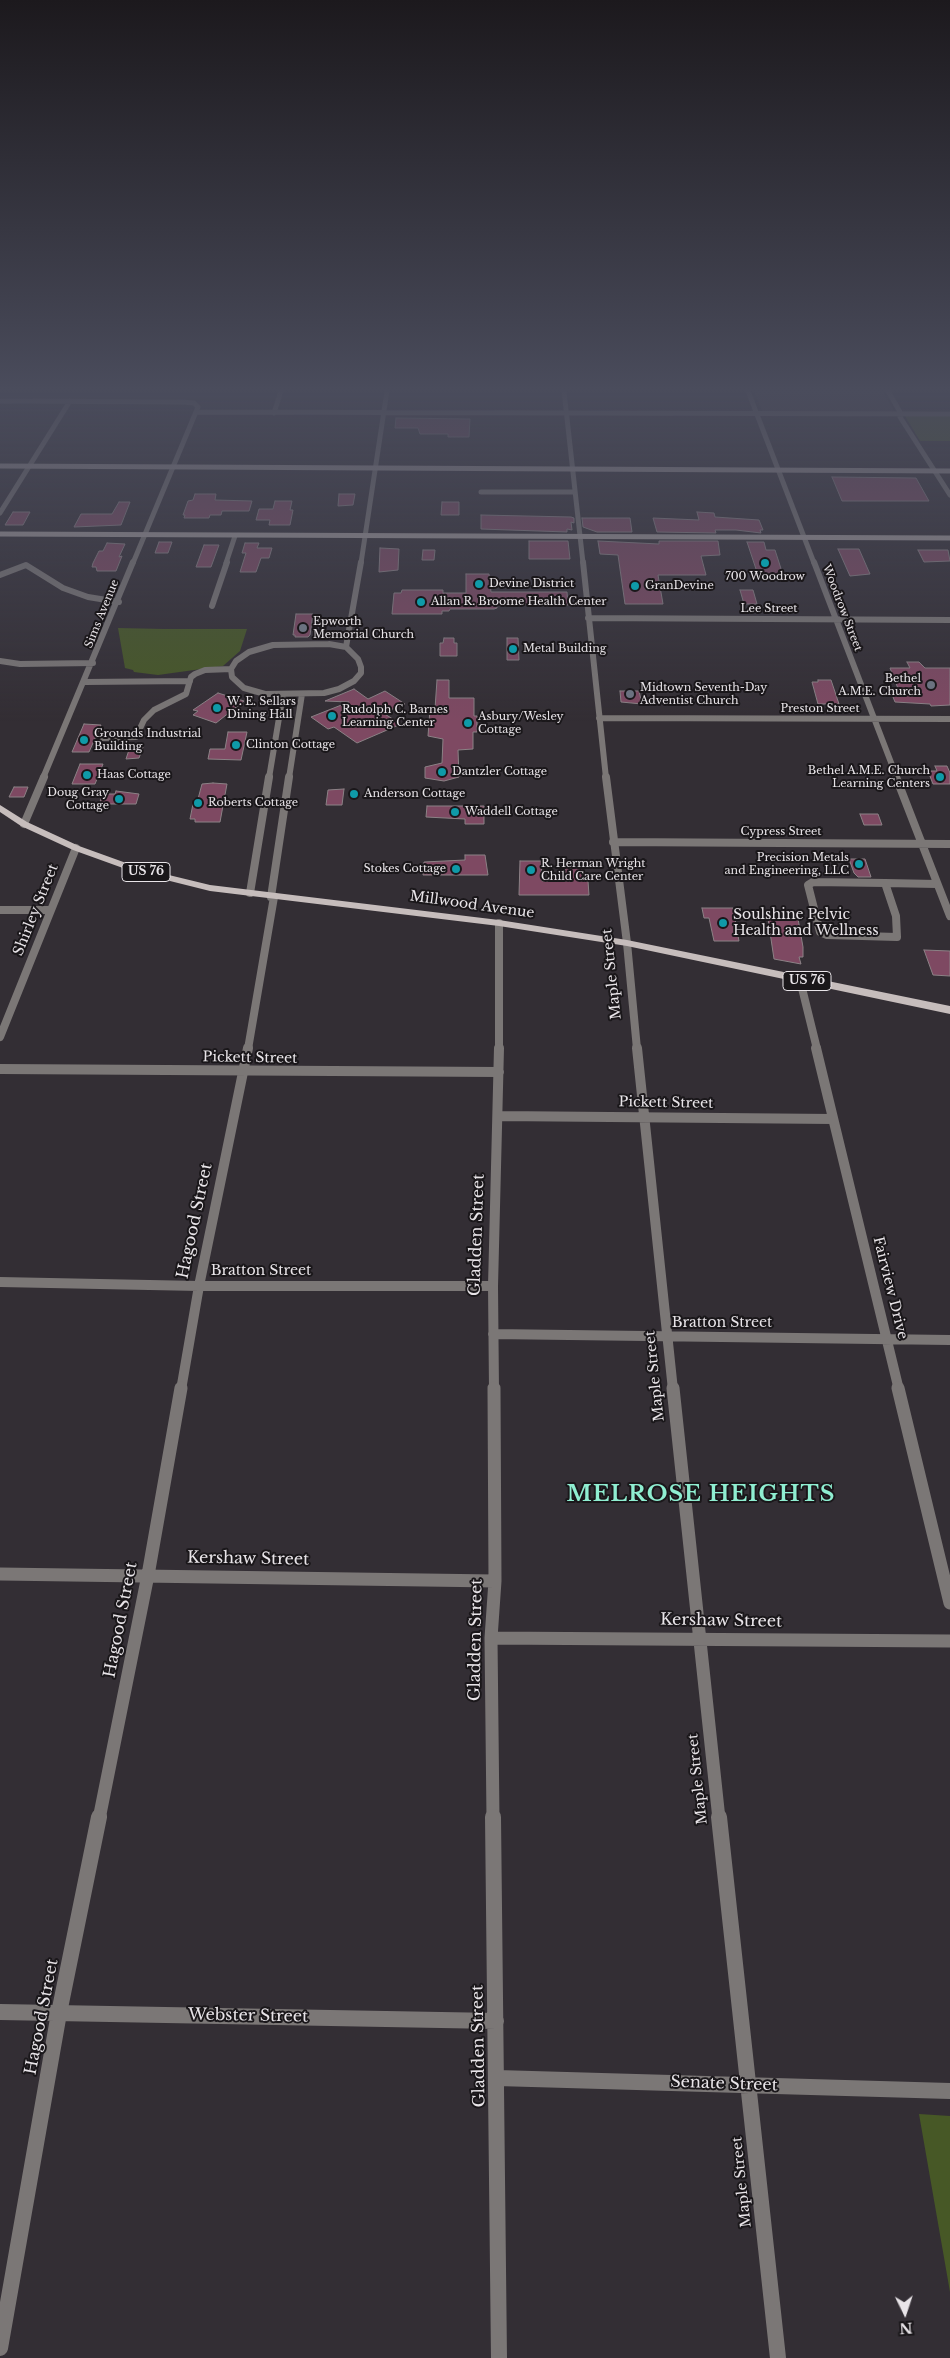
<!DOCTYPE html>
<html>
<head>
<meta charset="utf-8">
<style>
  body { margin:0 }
  #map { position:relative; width:950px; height:2358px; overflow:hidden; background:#332e34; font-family:"Libre Baskerville",serif }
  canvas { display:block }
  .north { position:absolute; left:880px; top:2288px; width:50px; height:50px; -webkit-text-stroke:4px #1a171a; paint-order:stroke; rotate:176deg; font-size:14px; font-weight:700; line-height:20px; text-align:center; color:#e8e4e8 }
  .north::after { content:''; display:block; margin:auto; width:18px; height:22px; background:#e8e4e8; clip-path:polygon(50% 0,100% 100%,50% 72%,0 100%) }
</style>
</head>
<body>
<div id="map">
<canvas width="950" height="2358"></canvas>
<div class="north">N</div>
</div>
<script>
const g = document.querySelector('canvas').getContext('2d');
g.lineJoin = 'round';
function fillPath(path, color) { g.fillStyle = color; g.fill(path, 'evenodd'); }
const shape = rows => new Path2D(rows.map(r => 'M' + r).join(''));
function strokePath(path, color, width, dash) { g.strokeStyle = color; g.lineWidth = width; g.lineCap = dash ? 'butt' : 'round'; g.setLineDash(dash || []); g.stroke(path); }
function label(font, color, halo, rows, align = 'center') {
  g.font = font + ' "Libre Baskerville",serif'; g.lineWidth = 4; g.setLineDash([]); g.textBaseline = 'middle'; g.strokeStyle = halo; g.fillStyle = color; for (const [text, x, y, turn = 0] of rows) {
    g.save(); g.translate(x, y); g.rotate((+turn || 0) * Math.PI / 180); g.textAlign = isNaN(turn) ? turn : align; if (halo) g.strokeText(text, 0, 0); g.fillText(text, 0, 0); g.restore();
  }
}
const built = shape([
  [754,391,883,391,894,411,889,413,767,413,762,411]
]);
const green = shape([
  [905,416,950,416,950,441,920,441],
  [118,628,164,629,247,629,240,651,223,666,158,675,134,672,133,670,125,668],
  [919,2114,950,2116,950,2292]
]);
const building = shape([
  [396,418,470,419,469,437,448,437,448,434,420,434,418,428,395,428,396,418],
  [832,477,916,478,929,501,842,501,832,477],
  [195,494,216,494,215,500,252,501,249,511,222,511,221,515,210,515,209,518,184,518,185,515,183,515,188,501,193,500,195,494],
  [339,494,355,494,353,505,338,506,339,494],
  [275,501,292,501,290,510,293,510,290,525,269,525,270,520,256,520,259,509,273,509,275,501],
  [119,502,130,502,121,525,74,527,81,514,112,514,119,502],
  [442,502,459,502,459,515,441,515,442,502],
  [13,512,30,512,23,525,5,525,13,512],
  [697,512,714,513,715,517,759,520,763,530,760,530,761,533,736,530,715,530,716,533,657,532,653,518,699,520,697,512],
  [481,515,571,517,574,518,574,523,571,522,572,530,567,529,567,532,481,529,481,515],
  [582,518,630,518,632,532,597,532,583,527,582,518],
  [529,541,568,541,570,559,529,559,529,541],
  [598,541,659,544,659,541,718,541,720,555,701,556,706,575,658,575,663,604,625,604,618,555,600,554,598,541],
  [159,542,172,542,168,553,155,553,159,542],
  [747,542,764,542,766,550,775,550,784,578,759,578,747,542],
  [107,543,125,544,119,557,122,556,116,571,97,571,96,567,92,567,93,563,99,551,103,551,107,543],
  [245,543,259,543,257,548,272,548,269,558,261,558,256,572,240,572,246,553,242,553,245,543],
  [204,545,219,545,211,567,196,567,204,545],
  [380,548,399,549,398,570,379,572,380,548],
  [838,549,859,549,870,574,850,576,838,549],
  [423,550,435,550,434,560,422,560,423,550],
  [918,550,948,550,950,561,924,562,918,550],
  [466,574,489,574,491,592,567,592,568,605,512,604,497,605,497,608,494,609,450,609,449,611,442,611,442,614,392,614,394,593,401,593,402,590,443,590,443,593,466,593,466,574],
  [740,590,753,590,757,604,744,604,740,590],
  [296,614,313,614,310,635,308,637,295,637,295,635,293,635,296,614],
  [444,638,454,638,454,643,457,643,457,656,440,656,440,643,443,643,444,638],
  [507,638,518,638,519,660,507,660,507,638],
  [907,662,919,662,925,668,950,668,950,705,931,706,930,704,895,702,891,692,899,691,890,668,910,668,907,662],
  [437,680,449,680,449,698,474,698,474,716,477,716,477,732,473,732,473,749,458,750,459,777,444,781,425,778,425,767,442,763,443,739,428,736,430,709,435,709,437,680],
  [818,680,831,680,839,704,818,704,812,682,818,682,818,680],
  [354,689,368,699,385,691,405,704,383,713,401,724,357,743,334,727,328,729,311,717,349,702,325,701,354,689],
  [620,691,639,691,642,704,621,702,620,691],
  [218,693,244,701,216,723,193,715,198,711,193,710,218,693],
  [84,724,101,725,89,752,72,752,84,724],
  [228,732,247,732,241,760,208,759,210,749,225,749,228,732],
  [130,747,143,747,139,758,126,759,130,747],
  [80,764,103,764,95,784,72,784,80,764],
  [935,766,947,766,950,773,950,784,933,784,928,771,937,771,935,766],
  [213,783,227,784,220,822,195,822,195,819,190,819,194,799,198,799,202,784,213,783],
  [14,787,28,787,24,797,9,797,14,787],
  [344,789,342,805,326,805,328,790,344,789],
  [116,791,139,794,136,804,99,804,103,794,115,794,116,791],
  [427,806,484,806,484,824,465,824,465,819,426,817,427,806],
  [860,814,878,814,882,825,864,825,860,814],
  [465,855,485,855,488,875,423,875,424,862,465,860,465,855],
  [849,859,865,859,871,877,858,877,854,873,849,859],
  [520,861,541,861,542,881,566,881,564,861,582,861,584,881,588,881,589,895,519,895,520,861],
  [702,908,733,908,739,941,714,941,709,918,704,918,702,908],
  [767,912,797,913,803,947,803,957,799,957,801,964,774,959,767,912],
  [924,950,950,951,950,976,933,975,924,950]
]);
const streetFar5 = shape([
  [564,391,583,563],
  [748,391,814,563],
  [888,391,900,412,900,417,950,495],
  [0,401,182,402,194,403,198,407,133,563],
  [197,412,950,414],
  [274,413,281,391],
  [481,492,575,492],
  [0,513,70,401],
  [226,563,235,536],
  [361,563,387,391]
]);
const streetFar4 = shape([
  [583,562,606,778],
  [814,562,897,778],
  [0,575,26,565,63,588,88,597,119,602],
  [212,606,227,562],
  [588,618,950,620],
  [329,644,346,647,358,659,361,667,361,673,354,681,339,689,324,693,265,694,244,688,232,677,231,669,236,661,249,652,273,645,329,644],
  [346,647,361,562],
  [0,661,20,664,93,663],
  [85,682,190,681],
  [599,718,950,719],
  [102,738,136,737,144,720,154,710,186,694,191,677,195,674,205,670,231,669],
  [43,778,133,562],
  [269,778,283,694],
  [289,778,302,694]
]);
const streetFar3 = shape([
  [606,777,627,943,637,1049],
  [896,777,950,916],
  [24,824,44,777],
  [613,842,950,844],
  [813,882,885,883,896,916,897,937,827,935,820,932,808,885,813,882],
  [885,883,937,884],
  [250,893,269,777],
  [271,897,289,777],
  [0,910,50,910],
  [499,923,499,1049],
  [800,980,817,1049],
  [0,1037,76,848],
  [248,1049,274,897]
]);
const streetFar2 = shape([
  [637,1048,673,1390],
  [816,1048,899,1390],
  [0,1069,499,1072],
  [499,1116,833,1119],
  [0,1282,199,1286,493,1286],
  [493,1334,950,1340],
  [181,1390,199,1286,248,1048],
  [494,1390,493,1286,499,1048]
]);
const streetFar1 = shape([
  [673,1388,719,1819],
  [898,1388,950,1603],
  [0,1574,495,1581],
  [491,1638,950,1641],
  [99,1819,148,1575,181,1388],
  [493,1819,491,1638,495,1581,494,1388]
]);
const street = shape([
  [493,1817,499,2358],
  [719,1817,778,2358],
  [0,2012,496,2021],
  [497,2078,950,2091],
  [0,2348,59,2013,99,1817]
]);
const secondary = shape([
  [0,466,950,471],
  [0,534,950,538]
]);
const primary = shape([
  [0,805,27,822,79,846,140,868,210,885,499,920,627,940,950,1006,950,1014,627,946,499,926,210,891,134,872,73,850,21,826,0,812,0,805]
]);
const markers = [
  [765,563,5,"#0f9aa8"],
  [479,584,5,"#0f9aa8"],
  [635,586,5,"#0f9aa8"],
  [421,602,5,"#0f9aa8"],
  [303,628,5,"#6b7280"],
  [513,649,5,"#0f9aa8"],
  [931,685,5,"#6b7280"],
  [630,694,5,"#6b7280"],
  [217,708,5,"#0f9aa8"],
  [332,716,5,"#0f9aa8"],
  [468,723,5,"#0f9aa8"],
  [84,740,5,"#0f9aa8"],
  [236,745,5,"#0f9aa8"],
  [442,772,5,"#0f9aa8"],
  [87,775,5,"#0f9aa8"],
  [940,777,5,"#0f9aa8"],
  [354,794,5,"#0f9aa8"],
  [119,799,5,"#0f9aa8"],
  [198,803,5,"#0f9aa8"],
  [455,812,5,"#0f9aa8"],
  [859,864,5,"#0f9aa8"],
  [456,869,5,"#0f9aa8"],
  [531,870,5,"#0f9aa8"],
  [723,923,5,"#0f9aa8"]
];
const farPoinames = [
  ["700 Woodrow",765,577,"center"],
  ["Devine District",489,584],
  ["GranDevine",645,586],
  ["Allan R. Broome Health Center",431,602],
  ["Epworth",313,622],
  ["Memorial Church",313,635],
  ["Metal Building",523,649],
  ["Bethel",921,679,"right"],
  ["A.M.E. Church",921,692,"right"],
  ["Midtown Seventh-Day",640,688],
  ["Adventist Church",640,701],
  ["W. E. Sellars",227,702],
  ["Dining Hall",227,715],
  ["Rudolph C. Barnes",342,710],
  ["Learning Center",342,723],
  ["Asbury/Wesley",478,717],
  ["Cottage",478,730],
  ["Grounds Industrial",94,734],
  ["Building",94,747],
  ["Clinton Cottage",246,745],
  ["Bethel A.M.E. Church",930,771,"right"],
  ["Learning Centers",930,784,"right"],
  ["Dantzler Cottage",452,772],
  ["Haas Cottage",97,775],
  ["Doug Gray",109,793,"right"],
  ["Cottage",109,806,"right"],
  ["Anderson Cottage",364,794],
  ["Roberts Cottage",208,803],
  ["Waddell Cottage",465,812],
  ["Precision Metals",849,858,"right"],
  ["and Engineering, LLC",849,871,"right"],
  ["R. Herman Wright",541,864],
  ["Child Care Center",541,877],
  ["Stokes Cottage",446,869,"right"]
];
const farStreetnames = [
  ["Woodrow Street",842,608,69],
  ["Lee Street",769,609],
  ["Sims Avenue",102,614,-68],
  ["Preston Street",820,709],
  ["Cypress Street",781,832]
];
const shields = [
  [146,872,48],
  [807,981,48]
];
const shieldNames = [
  ["US 76",146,872],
  ["US 76",807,981]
];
const streetNames = [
  ["Millwood Avenue",472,905,8],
  ["Shirley Street",36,910,-68],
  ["Maple Street",612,974,-96],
  ["Pickett Street",250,1058,1],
  ["Pickett Street",666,1103,1],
  ["Bratton Street",261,1271],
  ["Fairview Drive",890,1288,76],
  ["Bratton Street",722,1323],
  ["Maple Street",655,1376,-96],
  ["Maple Street",698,1779,-96],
  ["Maple Street",742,2182,-96]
];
const poiNames = [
  ["Soulshine Pelvic",733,915],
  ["Health and Wellness",733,931]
];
const nearStreetnames = [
  ["Hagood Street",195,1221,-78],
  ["Gladden Street",477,1235,-88],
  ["Kershaw Street",248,1559,1],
  ["Hagood Street",121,1620,-79],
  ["Kershaw Street",721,1621,1],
  ["Gladden Street",476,1640,-89],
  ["Webster Street",248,2016,1],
  ["Hagood Street",42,2017,-79],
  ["Gladden Street",479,2046,-91],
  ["Senate Street",724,2084,2]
];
const nearDistrictnames = [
  ["MELROSE HEIGHTS",701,1495]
];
fillPath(built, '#3e3640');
fillPath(green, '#475826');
fillPath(building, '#7e4962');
strokePath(building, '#8c8286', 1);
strokePath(streetFar5, '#7b7776', 5);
strokePath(streetFar4, '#7b7776', 6);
strokePath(streetFar3, '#7b7776', 8);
strokePath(streetFar2, '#7b7776', 10);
strokePath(streetFar1, '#7b7776', 13);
strokePath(street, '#7b7776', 16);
strokePath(secondary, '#a69e9e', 5);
fillPath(primary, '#c6bdbc');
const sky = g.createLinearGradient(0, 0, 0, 722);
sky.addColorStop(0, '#1c191d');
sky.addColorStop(0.54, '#4a4c5c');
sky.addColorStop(1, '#4a4c5c00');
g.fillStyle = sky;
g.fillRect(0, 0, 950, 722);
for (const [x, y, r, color] of markers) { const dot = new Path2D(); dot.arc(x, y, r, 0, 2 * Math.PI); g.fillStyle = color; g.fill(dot); strokePath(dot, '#1a171a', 2); }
label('11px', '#e8e4e8', '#1a171a', farPoinames, 'left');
label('11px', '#e8e4e8', '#1a171a', farStreetnames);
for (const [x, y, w] of shields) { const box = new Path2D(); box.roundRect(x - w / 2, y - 9.5, w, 19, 4); g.fillStyle = '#1a171a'; g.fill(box); strokePath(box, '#e8e4e8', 1); }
label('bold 12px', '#e8e4e8', null, shieldNames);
label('14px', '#e8e4e8', '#1a171a', streetNames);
label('14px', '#e8e4e8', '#1a171a', poiNames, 'left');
label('16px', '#e8e4e8', '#1a171a', nearStreetnames);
g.letterSpacing = '1px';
label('bold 22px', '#8feed1', '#1a171a', nearDistrictnames);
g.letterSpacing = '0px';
</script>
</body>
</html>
